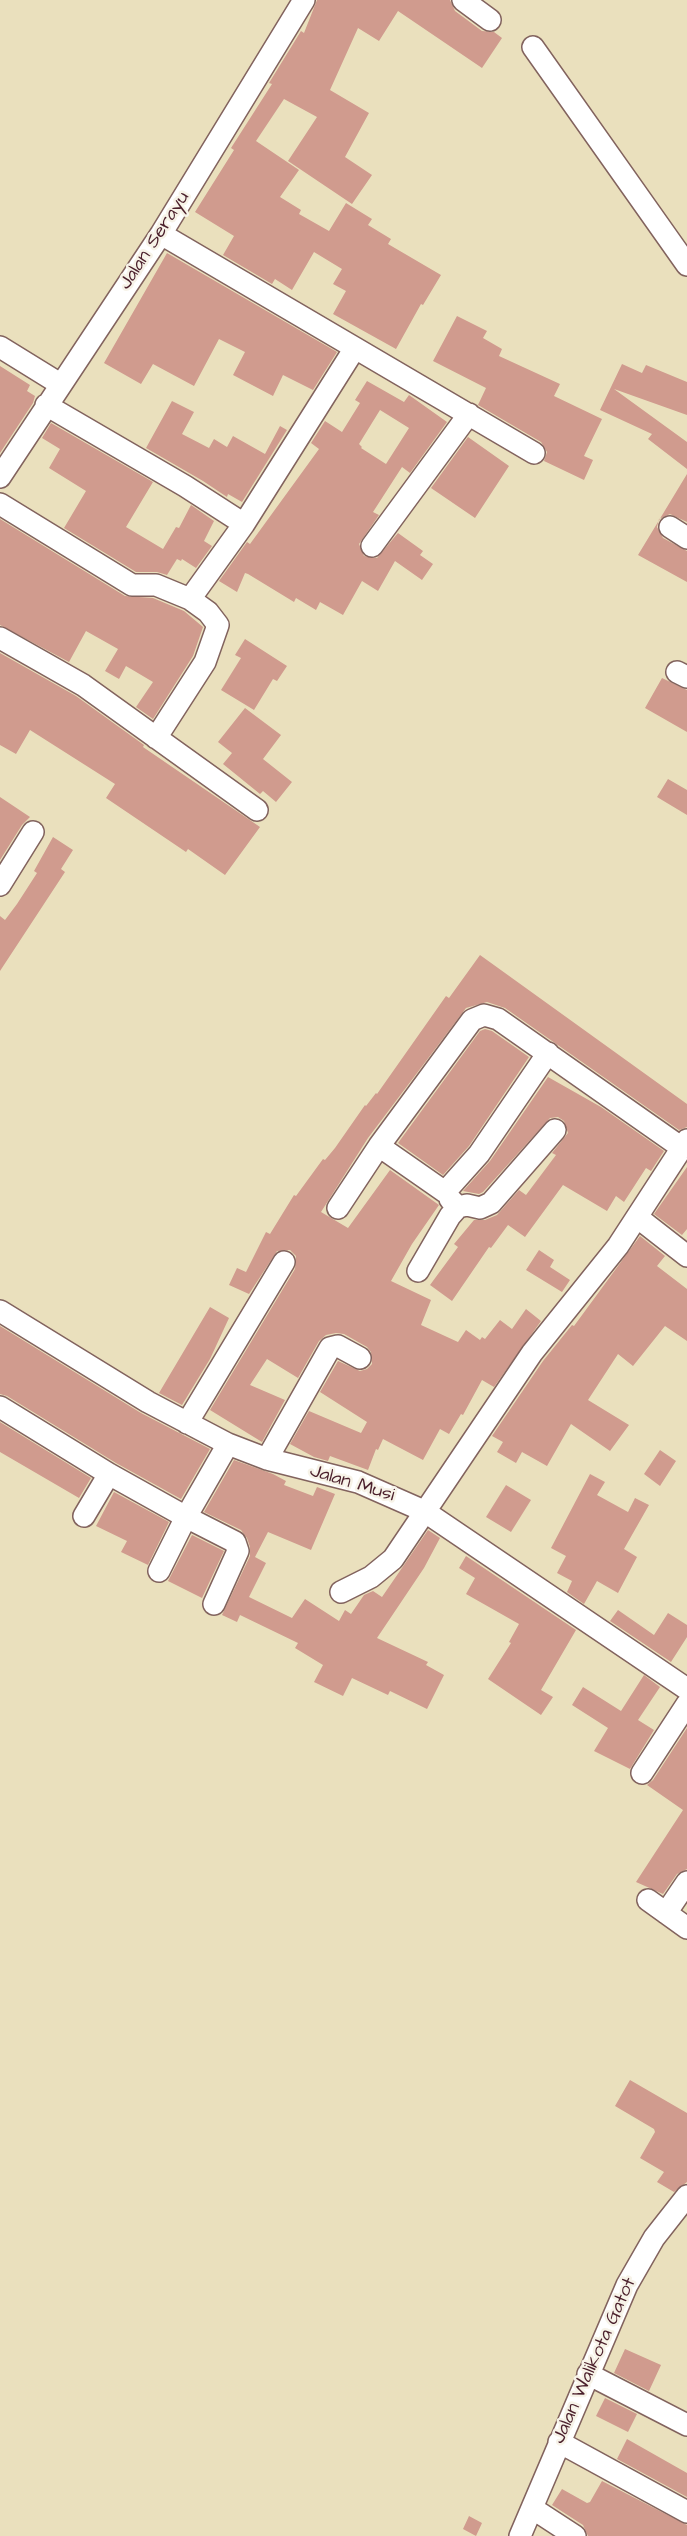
<!DOCTYPE html>
<html>
<head>
<meta charset="utf-8">
<style>
  body { margin:0 }
  canvas { display:block; background:#eae0bd }
</style>
</head>
<body>
<canvas width="687" height="2536"></canvas>
<script>
const g = document.querySelector('canvas').getContext('2d');
g.lineJoin = 'round';
function fillPath(path, color) { g.fillStyle = color; g.fill(path, 'evenodd'); }
const shape = rows => new Path2D(rows.map(r => 'M' + r).join(''));
function strokePath(path, color, width, dash) { g.strokeStyle = color; g.lineWidth = width; g.lineCap = dash ? 'butt' : 'round'; g.setLineDash(dash || []); g.stroke(path); }
function label(font, color, halo, rows, align = 'center') {
  g.font = font + ' "Architects Daughter",sans-serif'; g.lineWidth = 5; g.setLineDash([]); g.textBaseline = 'middle'; g.strokeStyle = halo; g.fillStyle = color; for (const [text, x, y, turn = 0] of rows) {
    g.save(); g.translate(x, y); g.rotate((+turn || 0) * Math.PI / 180); g.textAlign = isNaN(turn) ? turn : align; if (halo) g.strokeText(text, 0, 0); g.fillText(text, 0, 0); g.restore();
  }
}
const building = shape([
  [317,0,450,0,455,11,482,31,494,32,502,38,482,68,398,11,379,41,358,28,330,90,369,113,345,157,372,175,352,204,288,161,317,117,284,99,256,141,299,170,280,197,301,210,299,214,329,231,346,203,372,219,368,225,391,239,388,244,441,275,423,305,421,304,396,349,333,314,346,291,333,284,342,269,314,252,292,290,275,279,272,284,223,255,234,236,195,212,234,150,231,148,272,84,269,83,301,31,304,33],
  [167,253,337,352,313,390,283,375,273,396,233,375,245,352,219,339,194,386,153,364,141,384,104,363],
  [457,316,487,331,483,338,502,349,499,356,560,384,554,396,602,419,584,456,593,460,584,480,544,461,547,452,541,442,478,405,486,388,433,361],
  [622,364,642,373,646,365,687,382,687,415,614,389,687,442,687,469,648,439,652,434,600,410],
  [0,366,30,385,27,391,35,396,33,403,0,453],
  [367,381,404,402,409,395,447,422,410,473,402,467,373,512,379,515,359,544,364,556,377,558,398,533,423,551,420,555,433,564,422,580,395,561,378,591,362,581,343,615,320,602,316,610,296,598,294,602,248,574,245,573,237,592,219,581,247,542,250,544,319,449,311,443,325,421,342,432,360,403,355,400],
  [380,410,409,428,386,464,361,448,362,447,359,444],
  [172,401,194,412,182,434,209,448,214,439,227,447,233,436,265,454,280,426,287,430,242,502,228,494,227,497,203,481,146,448],
  [51,423,153,482,126,527,163,549,176,527,179,528,191,505,214,521,204,541,212,546,196,568,182,559,181,561,177,559,167,575,157,572,136,572,64,528,86,491,49,468,60,449,42,438],
  [468,437,509,466,475,518,431,488],
  [687,474,687,522,670,514,659,519,657,527,663,538,687,551,687,582,638,555],
  [0,519,125,596,153,598,184,611,203,627,193,656,153,719,136,707,153,682,126,666,119,679,105,671,118,649,86,631,69,662,0,625],
  [245,639,287,666,277,681,273,679,254,710,221,690,241,658,235,655],
  [0,653,76,696,144,745,143,747,260,827,225,875,188,849,186,852,106,798,115,784,30,730,16,754,0,745],
  [662,678,687,690,687,732,645,708],
  [245,708,281,735,263,759,292,782,276,802,263,791,260,794,223,764,232,753,218,742],
  [668,779,687,790,687,815,657,797],
  [0,797,30,817,22,825,0,860],
  [53,837,73,850,61,869,65,872,0,971,0,916,5,920,17,904,37,873,34,871],
  [480,955,687,1104,687,1127,679,1130,505,1008,487,1002,466,1008,368,1138,321,1212,348,1228,390,1170,439,1205,412,1244,391,1281,431,1300,421,1325,458,1342,466,1330,480,1340,482,1337,485,1339,500,1320,512,1329,526,1309,541,1321,494,1387,482,1380,463,1415,461,1414,449,1434,440,1429,423,1460,383,1439,378,1450,376,1449,368,1470,330,1456,328,1461,314,1457,290,1444,309,1411,361,1433,367,1422,320,1392,338,1361,360,1371,367,1369,372,1364,371,1352,367,1347,344,1334,336,1333,326,1335,319,1341,298,1378,267,1359,250,1385,285,1400,262,1442,210,1410,295,1269,296,1256,290,1250,277,1251,249,1294,229,1285,237,1268,246,1272,266,1232,270,1234,294,1195,296,1196,323,1159,325,1160,335,1148,365,1105,366,1106,376,1093,377,1094,446,996,449,998],
  [485,1029,492,1031,529,1057,469,1146,443,1175,398,1143,480,1031],
  [548,1077,601,1107,664,1151,651,1171,646,1168,624,1202,616,1196,607,1211,563,1185,525,1237,508,1225,491,1248,489,1247,452,1301,430,1285,458,1247,454,1244,474,1220,485,1220,497,1215,519,1190,526,1195,556,1155,552,1153,568,1133,564,1121,558,1117,550,1118,483,1192,479,1194,463,1191,490,1161],
  [687,1167,687,1229,682,1235,654,1214],
  [640,1236,665,1256,657,1266,687,1289,687,1341,665,1326,633,1366,618,1354,588,1400,629,1425,610,1451,571,1424,547,1466,522,1452,516,1463,497,1452,503,1442,492,1436,543,1361,572,1325,574,1326],
  [539,1250,554,1260,550,1267,570,1280,562,1292,526,1270],
  [210,1307,229,1318,210,1359,182,1405,159,1393],
  [0,1326,141,1413,210,1449,181,1499,116,1463,7,1396,0,1394],
  [0,1422,91,1478,79,1498,0,1452],
  [660,1450,676,1461,660,1486,644,1474],
  [234,1460,273,1474,286,1481,284,1485,313,1496,317,1487,335,1494,311,1550,268,1532,255,1557,266,1563,249,1597,292,1618,305,1599,339,1621,345,1610,351,1614,364,1595,373,1591,382,1597,428,1530,440,1538,424,1568,377,1638,428,1662,426,1665,444,1675,427,1709,390,1691,388,1695,352,1678,343,1696,314,1682,323,1665,295,1648,298,1643,240,1615,237,1622,222,1615,250,1556,250,1547,247,1538,241,1530,204,1512],
  [590,1474,605,1482,597,1495,628,1512,635,1498,649,1505,624,1549,637,1557,618,1593,597,1581,584,1604,567,1592,572,1581,557,1573,566,1556,551,1548],
  [506,1485,531,1500,511,1532,486,1517],
  [114,1492,169,1522,148,1565,121,1552,127,1541,96,1526],
  [192,1535,224,1551,202,1598,168,1581],
  [466,1556,576,1630,541,1690,553,1697,541,1715,488,1679,511,1643,509,1642,519,1624,466,1594,475,1578,459,1568],
  [618,1610,654,1635,668,1613,687,1625,687,1637,671,1662,610,1621],
  [644,1675,660,1687,638,1720,654,1730,630,1769,594,1751,608,1728,572,1705,583,1687,621,1711],
  [687,1728,687,1869,677,1874,663,1894,636,1882,683,1810,647,1785,653,1780],
  [630,2080,687,2113,687,2182,674,2192,657,2182,664,2172,640,2158,655,2132,654,2129,615,2106],
  [625,2349,661,2365,649,2391,614,2373],
  [605,2398,637,2414,628,2432,596,2416],
  [627,2439,687,2473,687,2497,617,2459],
  [602,2481,687,2525,687,2536,588,2536,583,2525,552,2505,562,2489,587,2503,590,2502],
  [469,2516,482,2523,476,2536,463,2529]
]);
const minor = shape([
  [463,0,490,20],
  [533,47,687,265],
  [161,234,534,453],
  [0,347,60,384],
  [0,477,161,234,304,0],
  [0,504,132,585,156,585,190,599,244,524,185,486,46,405],
  [244,524,355,348],
  [670,527,687,538],
  [372,546,469,414],
  [0,638,83,685,257,810],
  [677,672,687,677],
  [156,738,205,662,218,625,208,612,190,599],
  [0,885,33,832],
  [379,1146,445,1192,479,1154,548,1053],
  [458,1207,467,1205,480,1208,491,1203,555,1130],
  [338,1208,379,1146,472,1020,484,1015,498,1019,682,1148],
  [637,1217,687,1256],
  [418,1271,450,1216,458,1207,450,1199],
  [0,1311,148,1402,228,1444,267,1459,358,1482,424,1511,687,1689],
  [0,1407,109,1474,186,1517,228,1444],
  [187,1423,284,1262],
  [267,1459,330,1348,338,1346,360,1358],
  [84,1516,109,1474],
  [159,1571,186,1517,235,1542,238,1551,214,1604],
  [341,1592,371,1577,393,1559,532,1353,618,1246,687,1140],
  [642,1773,687,1704],
  [648,1900,687,1928],
  [666,1913,687,1882],
  [588,2374,687,2425],
  [559,2442,687,2512],
  [532,2508,575,2536],
  [520,2536,627,2285,654,2238,687,2196]
]);
const streetNames = [
  ["Jalan Serayu",155,241,-57],
  ["Jalan Musi",352,1484,17],
  ["Jalan Walikota Gatot",595,2361,-66]
];
fillPath(building, '#d09b8e');
strokePath(minor, '#82635e', 24);
strokePath(minor, '#fff', 21);
label('19px', '#4a1f2b', '#f7f3e8', streetNames);
</script>
</body>
</html>
